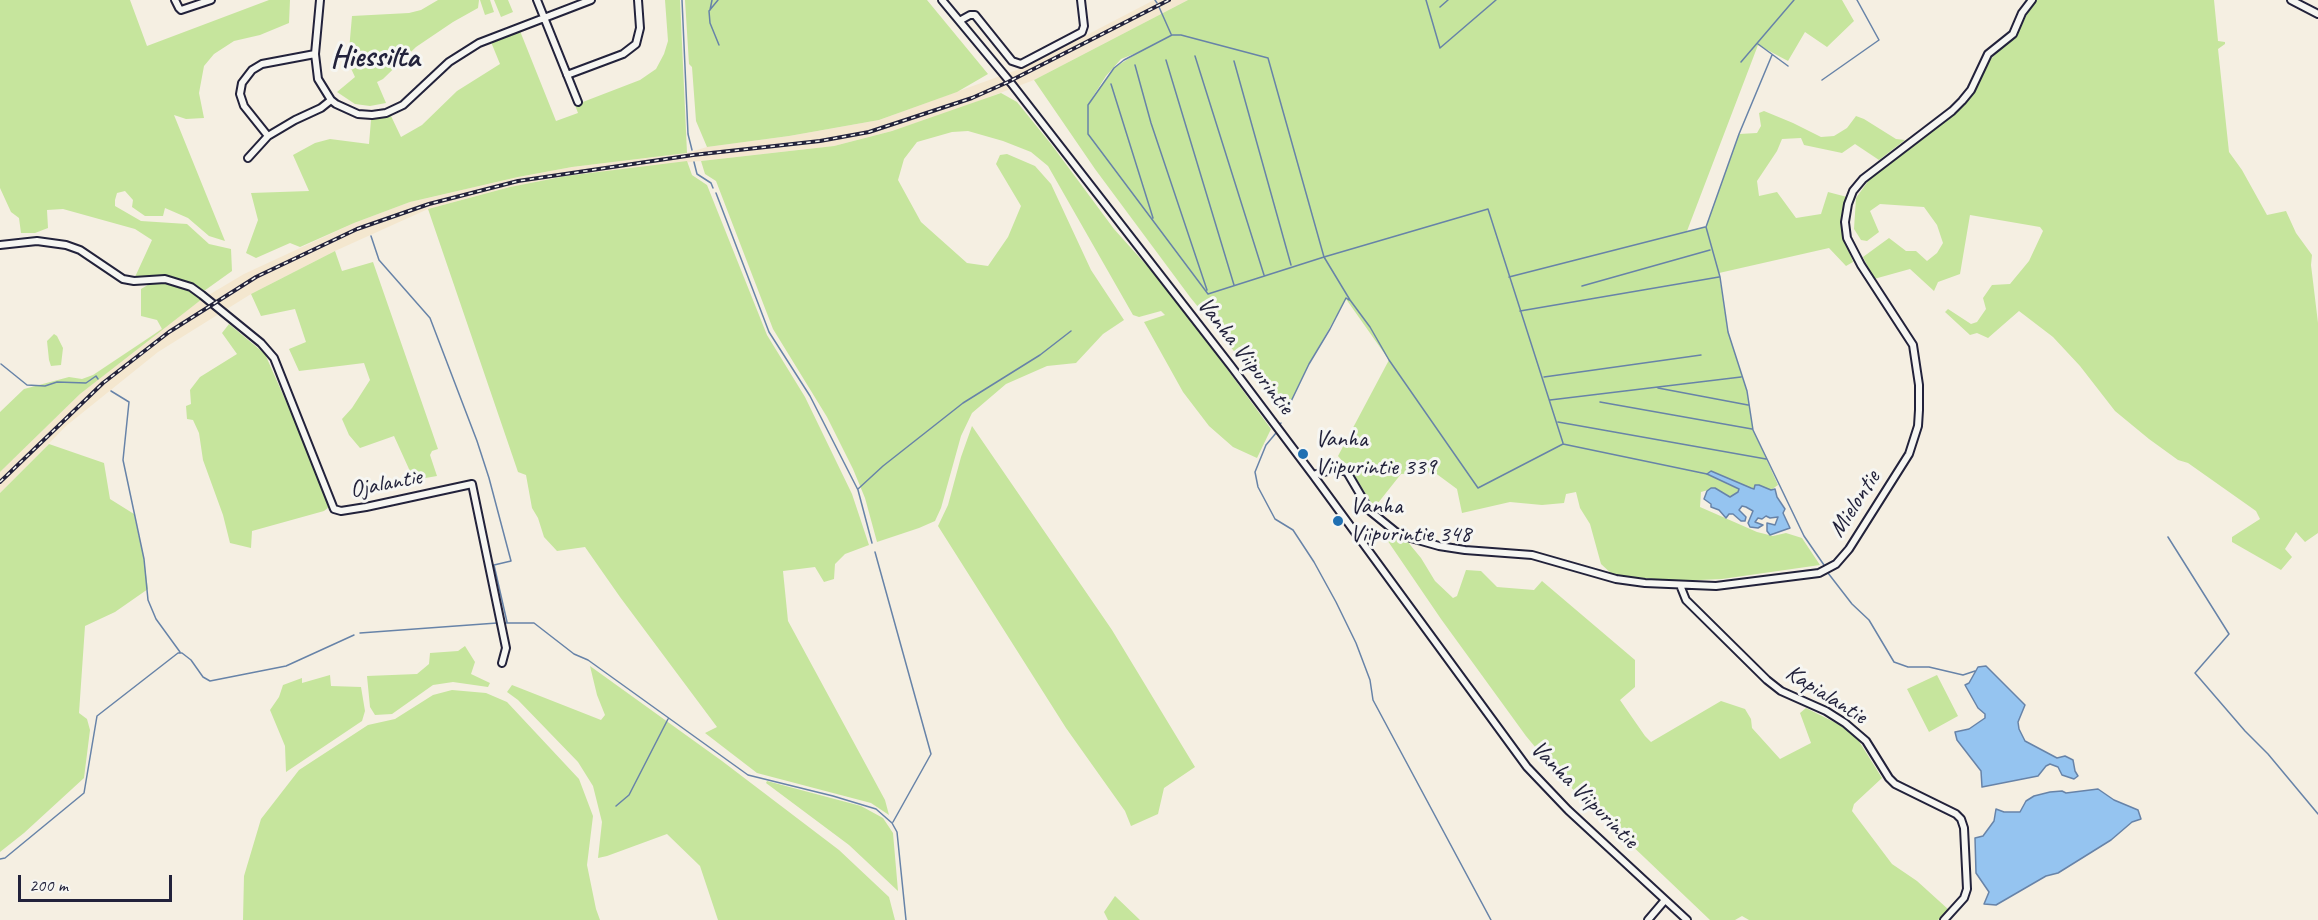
<!DOCTYPE html>
<html>
<head>
<meta charset="utf-8">
<style>
  body { margin:0 }
  #map { position:relative; width:2318px; height:920px; overflow:hidden; background:#f5efe2; font-family:Caveat,sans-serif }
  canvas { display:block }
  .scale { position:absolute; left:18px; top:875px; width:154px; height:27px; box-sizing:border-box; border:3px solid #22223b; border-top:0; padding-left:8px; font-size:18px; line-height:21px; white-space:nowrap; color:#22223b; -webkit-text-stroke:4px #f6f6f2; paint-order:stroke }
</style>
</head>
<body>
<div id="map">
<canvas width="2318" height="920"></canvas>
<div class="scale">200 m</div>
</div>
<script>
const g = document.querySelector('canvas').getContext('2d');
g.lineJoin = 'round';
function fillPath(path, color) { g.fillStyle = color; g.fill(path, 'evenodd'); }
const shape = rows => new Path2D(rows.map(r => 'M' + r).join(''));
function strokePath(path, color, width, dash) { g.strokeStyle = color; g.lineWidth = width; g.lineCap = dash ? 'butt' : 'round'; g.setLineDash(dash || []); g.stroke(path); }
function label(font, color, halo, rows, align = 'center') {
  g.font = font + ' Caveat,sans-serif'; g.lineWidth = 6; g.setLineDash([]); g.textBaseline = 'middle'; g.strokeStyle = halo; g.fillStyle = color; for (const [text, x, y, turn = 0] of rows) {
    g.save(); g.translate(x, y); g.rotate((+turn || 0) * Math.PI / 180); g.textAlign = isNaN(turn) ? turn : align; if (halo) g.strokeText(text, 0, 0); g.fillText(text, 0, 0); g.restore();
  }
}
const built = shape([
  [1154,0,1188,0,1034,80,958,109,892,131,834,146,566,176,510,187,428,209,335,251,251,294,158,352,66,426,0,493,0,472,80,394,162,328,202,299,244,274,354,223,410,202,518,177,572,167,687,153,707,147,789,136,879,120,1025,67]
]);
const green = shape([
  [0,0,130,0,147,46,269,0,290,0,289,23,260,35,234,41,214,54,204,66,199,93,204,118,186,119,174,115,225,241,209,236,188,218,165,208,163,216,145,216,132,207,133,200,125,191,117,193,115,200,115,206,141,221,187,224,209,244,231,249,232,271,204,291,166,277,135,277,152,240,135,229,63,209,47,210,48,228,35,233,21,233,19,218,11,212,0,188],
  [438,0,479,0,478,8,453,22,416,47,383,79,377,82,386,103,370,106,355,104,337,92,355,77,348,62,352,16,409,13,421,10],
  [480,0,490,0,494,12,485,15],
  [494,0,508,0,513,12,501,17],
  [665,0,680,0,687,153,572,167,518,177,410,202,354,223,300,247,290,243,256,258,246,253,258,220,251,193,309,191,293,155,315,143,330,139,369,144,371,120,391,116,401,137,422,125,457,91,500,64,491,42,520,31,556,121,578,113,575,105,640,80,656,69,664,54,668,41],
  [685,0,927,0,988,74,957,92,879,120,789,136,707,147,696,121,692,67,689,64],
  [1188,0,1842,0,1854,21,1827,47,1805,32,1788,61,1758,45,1687,231,1706,227,1739,134,1757,133,1761,126,1759,113,1764,111,1793,123,1821,137,1834,136,1847,128,1856,116,1864,119,1896,139,1905,140,1879,160,1855,144,1842,153,1804,145,1801,138,1782,139,1777,151,1757,181,1759,196,1777,192,1796,218,1821,214,1828,192,1847,197,1842,217,1843,234,1853,262,1846,266,1829,248,1719,273,1728,332,1747,391,1753,430,1778,485,1771,490,1759,485,1754,489,1723,477,1727,484,1739,489,1738,492,1730,497,1715,488,1701,492,1700,507,1757,532,1773,536,1786,533,1802,538,1820,565,1722,579,1675,581,1613,575,1601,564,1590,524,1580,508,1576,492,1566,494,1564,503,1542,505,1510,502,1462,513,1457,489,1434,472,1401,474,1374,508,1355,476,1338,456,1389,360,1346,299,1309,364,1285,414,1190,297,1095,169,1034,80],
  [1139,52,1114,68,1089,103,1106,76,1121,59],
  [2037,0,2214,0,2218,41,2225,42,2225,44,2218,49,2229,152,2242,170,2267,215,2286,211,2296,233,2312,255,2311,265,2318,323,2318,533,2305,542,2296,532,2285,549,2292,557,2281,570,2232,542,2232,537,2260,519,2256,511,2188,463,2178,460,2149,439,2115,411,2080,366,2053,337,2019,311,1988,338,1977,333,1970,335,1945,312,1948,309,1971,324,1977,322,1986,309,1983,298,1992,285,2010,284,2029,261,2043,231,2040,227,1970,215,1960,274,1938,282,1934,291,1910,269,1874,279,1863,257,1889,238,1906,251,1916,251,1927,261,1937,253,1943,243,1937,225,1924,207,1880,204,1870,211,1879,232,1867,241,1861,240,1854,229,1856,198,1871,177,1960,109,1974,92,1990,60,2004,45,2015,39,2029,10],
  [1001,93,1017,102,1051,144,1114,229,1157,277,1200,332,1271,429,1257,458,1233,447,1209,426,1183,392,1144,322,1165,315,1161,311,1139,317,1133,315,1048,166,1031,152,1003,141,968,131,952,132,917,142,904,159,898,180,921,222,967,263,988,266,1008,237,1021,206,996,164,1000,155,1007,154,1035,166,1051,184,1091,270,1124,320,1103,334,1076,363,1047,366,1006,384,972,413,961,436,941,508,935,521,919,528,877,542,865,498,853,469,827,417,773,329,716,181,705,174,701,161,834,146,892,131],
  [687,161,692,175,707,185,767,335,805,397,852,494,869,545,845,554,835,564,834,579,824,582,815,567,783,571,788,621,885,800,889,815,871,803,757,773,705,733,717,727,620,597,585,547,557,551,544,537,538,518,532,508,526,475,518,472,428,209,510,187,566,176],
  [335,251,342,271,373,262,438,449,432,451,430,455,437,476,414,480,394,436,360,448,349,435,342,419,352,408,370,380,364,363,299,371,289,349,306,342,295,309,261,316,251,294],
  [153,282,168,282,185,287,202,299,80,394,0,472,0,412,24,389,69,377,82,379,93,375,162,329,157,320,141,316,141,289],
  [229,324,265,354,308,451,329,507,324,511,252,531,251,548,230,543,223,515,203,460,199,433,193,420,187,419,186,406,191,404,190,390,200,377,237,354,222,333],
  [54,334,57,336,63,348,61,365,51,366,49,360,47,341],
  [972,426,1112,630,1195,767,1164,788,1158,814,1131,826,1125,811,1066,728,938,526,948,505,961,457],
  [49,444,104,463,110,499,134,514,144,559,148,589,115,612,85,626,79,713,87,719,90,730,84,778,24,833,0,852,0,493],
  [1381,531,1407,541,1421,558,1435,581,1453,598,1457,596,1466,570,1481,571,1497,587,1534,590,1542,581,1635,660,1635,687,1620,700,1645,736,1651,742,1721,701,1745,709,1751,719,1752,728,1780,759,1811,743,1800,713,1806,708,1840,725,1857,738,1882,778,1854,804,1852,811,1892,864,1917,881,1949,910,1938,920,1749,920,1742,916,1735,920,1710,920,1560,777,1526,736,1441,619],
  [465,646,475,662,471,674,490,683,488,687,453,682,433,685,392,714,375,715,370,707,367,676,417,674,429,664,430,653,458,651],
  [590,666,722,761,839,850,889,897,895,920,718,920,700,866,667,834,607,856,598,858,602,822,593,786,578,762,518,700,507,692,512,685,601,720,605,715,597,695],
  [330,675,331,686,361,687,365,711,362,721,286,772,285,746,270,710,279,697,283,685,302,678,302,683],
  [1937,675,1958,716,1929,732,1907,689],
  [452,690,486,693,507,702,579,779,593,816,587,865,596,909,600,920,243,920,244,876,261,819,299,770,368,725,395,719,433,695],
  [767,781,861,806,883,818,893,833,898,891,849,845,766,783],
  [1115,896,1140,920,1108,920,1104,912]
]);
const water = shape([
  [1711,471,1751,488,1754,489,1755,485,1759,485,1771,490,1775,489,1777,497,1785,509,1783,513,1790,528,1770,535,1767,531,1767,523,1775,525,1778,517,1770,518,1766,516,1762,519,1758,518,1755,522,1763,525,1758,528,1750,527,1748,523,1753,511,1746,507,1742,506,1739,510,1746,517,1745,521,1741,521,1733,514,1729,514,1726,518,1719,510,1711,507,1711,504,1704,499,1707,491,1711,488,1715,488,1730,497,1738,492,1739,489,1707,474,1711,471],
  [1986,666,2025,705,2018,722,2019,729,2025,741,2057,758,2065,756,2073,760,2075,771,2078,776,2074,779,2062,775,2058,767,2050,764,2046,766,2038,776,1982,787,1981,771,1957,740,1955,732,1969,729,1985,718,1985,714,1978,708,1965,685,1969,683,1978,667,1986,666],
  [2098,789,2114,800,2138,810,2141,819,2132,822,2111,840,2058,873,2046,876,1996,905,1984,904,1989,892,1976,873,1975,838,1983,836,1994,821,1996,809,2004,812,2020,812,2026,801,2034,796,2050,792,2062,791,2066,793,2098,789]
]);
const stream = shape([
  [682,0,688,134,692,150],
  [718,0,709,11,710,23,719,45],
  [1155,0,1157,3],
  [1426,0,1440,48,1496,0],
  [1159,7,1171,34],
  [1440,7,1448,0],
  [710,10,712,0],
  [1758,44,1788,66],
  [1772,55,1739,134,1706,227,1720,277,1728,332,1747,391,1753,430,1804,536,1824,565],
  [1195,56,1264,275],
  [1166,60,1234,285],
  [1234,61,1291,265],
  [1741,62,1794,0],
  [1135,65,1151,123,1207,290],
  [1822,80,1879,40,1857,0],
  [1111,84,1153,218],
  [694,162,697,174,711,183,713,188],
  [716,193,769,332,810,396,858,490,872,543],
  [371,236,379,260,430,318,477,441,489,478,511,561,494,565,507,622],
  [1509,277,1705,227],
  [1582,286,1710,250],
  [1208,294,1088,134,1088,105,1114,68,1124,60,1172,35,1181,35,1268,58,1324,257,1350,300,1370,327,1389,360,1478,488,1563,444,1707,474],
  [1208,294,1324,257,1488,209,1563,443],
  [1520,311,1719,277],
  [1,364,27,385,45,386,57,382,86,383,96,376,98,379],
  [1544,377,1701,355],
  [1658,388,1748,405],
  [111,391,129,402,123,460,144,559,148,600,156,619,180,652],
  [1550,400,1741,377],
  [1600,402,1752,429],
  [1284,416,1309,364,1330,329,1346,298,1349,300],
  [1558,422,1766,459],
  [1280,424,1281,423],
  [1276,433,1266,445,1255,472,1258,487,1275,519,1293,530,1314,562,1336,602,1356,643,1370,680,1373,700,1491,920],
  [858,489,883,466,963,403,1040,355,1071,331],
  [2168,537,2229,634,2195,673,2245,731,2268,754,2318,814],
  [875,552,931,754,893,822],
  [1828,573,1852,604,1869,620,1894,662,1908,667,1929,667,1963,675,1975,671],
  [502,623,534,623,574,654,588,660,748,775,833,796,876,809,892,823,897,832,906,920],
  [360,633,497,623],
  [616,806,629,795,668,719],
  [0,859,5,858,84,793,97,716,178,653,182,653,191,660,203,677,210,681,286,666,354,635]
]);
const minor = shape([
  [175,0,179,8,181,10,211,0],
  [320,0,315,54,318,79,331,100,336,104,358,114,372,115,386,113,403,105,449,62,479,43,591,0],
  [537,0,578,102],
  [942,0,1011,83,1231,366,1313,475,1527,767,1568,810,1687,920],
  [2291,0,2318,14],
  [961,20,970,15,975,15,1012,61,1021,64,1082,32,1084,26,1081,0],
  [567,75,623,54,636,44,640,28,638,0],
  [268,136,244,106,240,94,242,83,252,70,262,64,315,54],
  [248,158,268,136,295,120,321,108,331,100],
  [0,245,37,241,66,245,80,250,123,279,134,281,165,279,191,287,202,295,261,343,274,358,334,509,341,511,366,507,472,484,506,648,502,663],
  [1313,475,1335,469,1347,472,1370,511,1396,532,1411,538,1439,546,1465,550,1532,555,1616,579,1645,583,1716,586,1819,573,1836,564,1849,549,1909,454,1918,426,1919,410,1919,385,1913,345,1861,265,1847,238,1845,222,1848,204,1853,191,1863,179,1952,111,1962,101,1971,90,1988,54,2013,34,2022,13,2032,0],
  [1680,585,1686,600,1767,680,1781,691,1826,711,1845,723,1866,741,1889,778,1895,784,1956,814,1961,819,1964,828,1967,889,1964,898,1944,920],
  [1648,920,1665,900]
]);
const rail = shape([
  [0,482,103,383,169,332,256,277,357,229,429,204,518,181,693,155,820,141,869,132,972,98,1008,82,1169,0]
]);
const markers = [
  [1303,454,6,"#1f6fb2"],
  [1338,521,6,"#1f6fb2"]
];
const streetNames = [
  ["Vanha Viipurintie",1245,356,52],
  ["Ojalantie",386,484,-11],
  ["Mielontie",1855,504,-57],
  ["Kapialantie",1826,695,32],
  ["Vanha Viipurintie",1584,795,45]
];
const poiNames = [
  ["Vanha",1315,440],
  ["Viipurintie 339",1315,468],
  ["Vanha",1350,507],
  ["Viipurintie 348",1350,535]
];
const districtNames = [
  ["Hiessilta",375,58]
];
fillPath(built, '#f4e7cf');
fillPath(green, '#c6e59d');
fillPath(water, '#95c4f0');
strokePath(water, '#6783a8', 1.5);
strokePath(stream, '#6783a8', 1.5);
strokePath(minor, '#22223b', 10);
strokePath(minor, '#f6f6f2', 6);
strokePath(rail, '#22223b', 4);
strokePath(rail, '#f6f6f2', 1.5, [4.5]);
for (const [x, y, r, color] of markers) { const dot = new Path2D(); dot.arc(x, y, r, 0, 2 * Math.PI); g.fillStyle = color; g.fill(dot); strokePath(dot, '#f6f6f2', 2); }
label('24px', '#22223b', '#f6f6f2', streetNames);
label('24px', '#22223b', '#f6f6f2', poiNames, 'left');
label('bold 30px', '#22223b', '#f6f6f2', districtNames);
</script>
</body>
</html>
